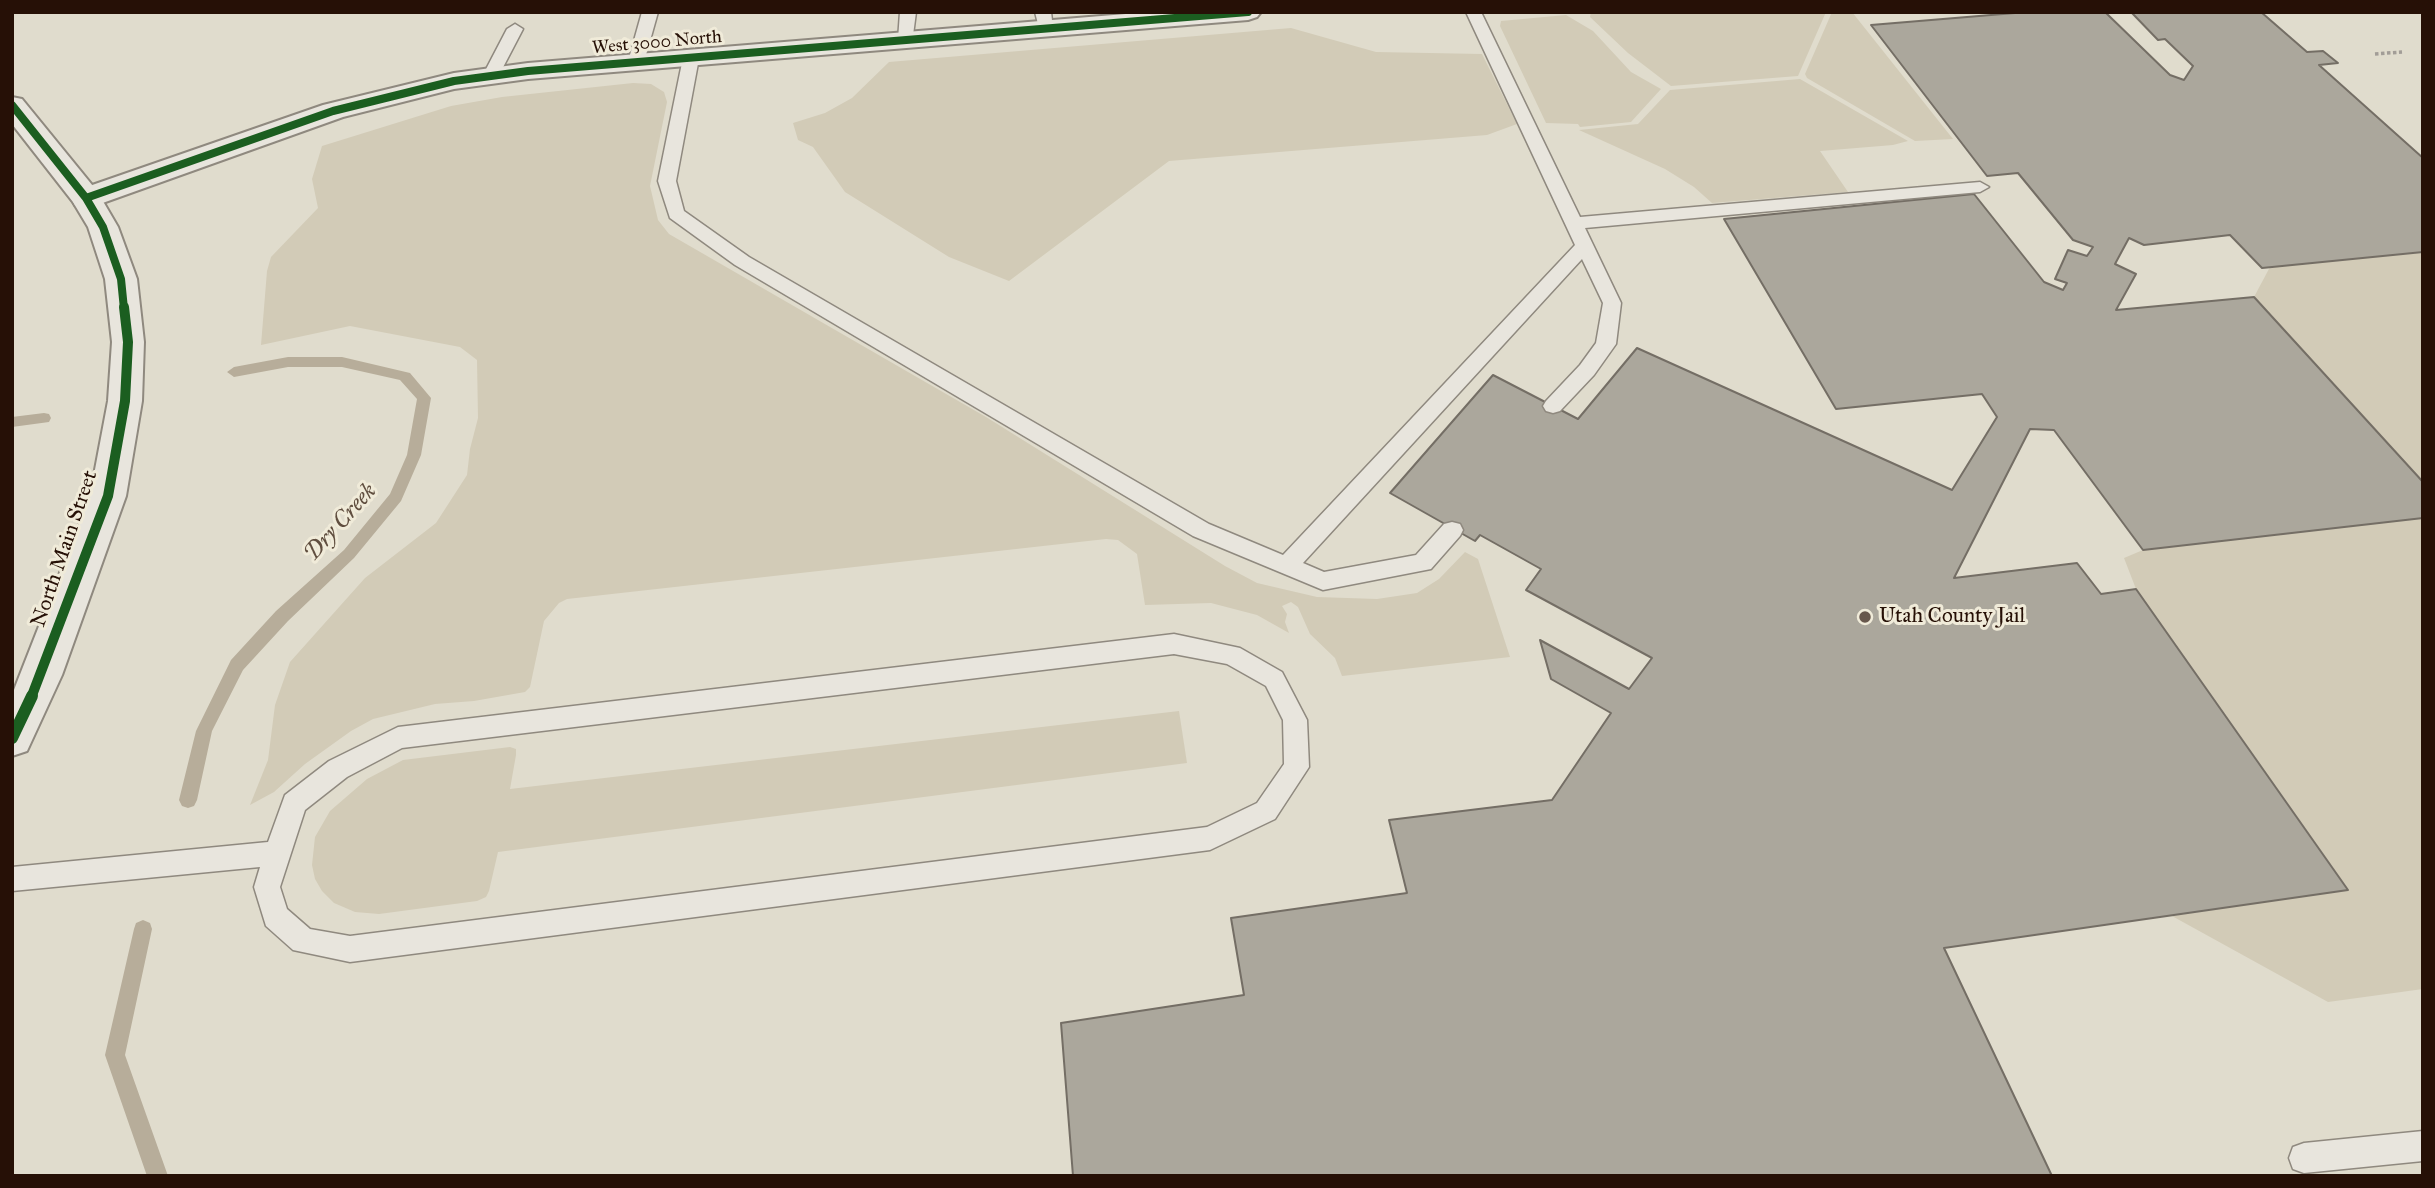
<!DOCTYPE html>
<html>
<head>
<meta charset="utf-8">
<style>
  body { margin:0 }
  #map { position:relative; width:2435px; height:1188px; overflow:hidden; background:#e0dccd; font-family:"IM FELL Great Primer",serif }
  canvas { display:block }
  .frame { position:absolute; inset:0; border:14px solid #261006; pointer-events:none }
</style>
</head>
<body>
<div id="map">
<canvas width="2435" height="1188"></canvas>
<div class="frame"></div>
</div>
<script>
const g = document.querySelector('canvas').getContext('2d');
g.lineJoin = 'round';
function fillPath(path, color) { g.fillStyle = color; g.fill(path, 'evenodd'); }
const shape = rows => new Path2D(rows.map(r => 'M' + r).join(''));
function strokePath(path, color, width, dash) { g.strokeStyle = color; g.lineWidth = width; g.lineCap = dash ? 'butt' : 'round'; g.setLineDash(dash || []); g.stroke(path); }
function label(font, color, halo, rows, align = 'center') {
  g.font = font + ' "IM FELL Great Primer",serif'; g.lineWidth = 6; g.setLineDash([]); g.textBaseline = 'middle'; g.strokeStyle = halo; g.fillStyle = color; for (const [text, x, y, turn = 0] of rows) {
    g.save(); g.translate(x, y); g.rotate((+turn || 0) * Math.PI / 180); g.textAlign = isNaN(turn) ? turn : align; if (halo) g.strokeText(text, 0, 0); g.fillText(text, 0, 0); g.restore();
  }
}
const green = shape([
  [1591,12,1826,12,1798,76,1671,86,1628,53,1590,17],
  [1832,12,1852,12,1953,139,1915,141,1807,78,1805,74],
  [1566,15,1593,31,1631,72,1661,89,1631,122,1580,127,1578,124,1546,123,1500,26,1501,21],
  [1291,28,1376,52,1482,54,1517,124,1487,135,1169,161,1009,281,949,257,845,192,813,147,798,140,793,123,825,113,852,98,889,62],
  [1800,79,1908,141,1893,145,1820,151,1848,192,1712,203,1694,187,1665,169,1579,130,1638,124,1670,90],
  [633,83,651,84,664,92,667,102,650,186,658,220,669,234,986,417,1225,566,1257,583,1317,597,1377,599,1417,593,1439,579,1465,552,1478,559,1510,657,1342,676,1335,658,1310,634,1298,607,1291,602,1282,606,1287,614,1285,622,1289,633,1257,615,1211,603,1145,605,1137,554,1118,540,1106,539,567,599,559,603,544,621,530,687,525,692,474,701,435,704,373,719,351,731,305,764,274,792,250,805,268,760,275,705,290,662,365,578,436,523,467,475,470,449,478,418,477,360,460,347,350,326,261,345,267,271,271,257,318,208,312,179,322,146,451,106,502,97],
  [2423,252,2423,482,2254,297,2270,267],
  [2423,518,2423,989,2328,1002,2172,916,2348,889,2136,589,2124,558,2143,550],
  [1179,711,1187,763,498,852,489,891,486,897,477,901,379,914,355,912,334,903,322,891,315,879,312,865,315,837,330,811,367,779,403,760,510,747,516,749,516,755,510,789]
]);
const stream = shape([
  [288,357,342,357,410,373,431,398,421,455,401,501,354,558,288,621,243,670,212,731,197,800,194,806,188,808,182,806,179,800,196,731,231,660,276,611,344,550,390,494,407,455,417,399,400,380,342,367,288,367,234,377,227,372,234,367,288,357],
  [44,413,49,414,51,418,49,422,12,427,12,417,44,413],
  [143,920,150,923,152,929,125,1055,168,1176,147,1176,105,1055,134,929,136,923,143,920]
]);
const building = shape([
  [2027,12,2105,12,2170,75,2184,80,2193,66,2165,39,2158,40,2131,12,2261,12,2307,52,2323,51,2338,63,2319,65,2423,158,2423,252,2262,268,2230,235,2144,245,2129,238,2115,264,2136,274,2116,310,2254,297,2423,482,2423,518,2143,550,2054,430,2030,429,1954,578,2077,563,2101,594,2136,589,2348,890,1944,948,2052,1176,1073,1176,1061,1023,1244,995,1231,918,1407,893,1389,820,1552,800,1611,713,1551,679,1540,640,1629,689,1652,658,1526,590,1541,569,1480,535,1475,541,1390,493,1493,375,1578,419,1637,348,1952,490,1997,417,1982,394,1836,409,1724,219,1974,194,2044,282,2063,290,2067,283,2055,279,2068,250,2087,256,2093,247,2073,240,2018,173,1987,176,1871,25,2027,12]
]);
const path = shape([
  [2375,54,2402,52]
]);
const service = shape([
  [642,12,658,12,644,62,636,67,628,62,642,12],
  [900,12,916,12,912,43,906,45,898,40,900,12],
  [1035,12,1051,12,1053,29,1050,32,1040,32,1035,12],
  [1466,12,1481,12,1580,217,1980,182,1989,187,1980,192,1585,228,1621,303,1616,344,1594,375,1560,411,1553,413,1546,411,1543,406,1546,401,1580,365,1596,343,1603,303,1582,259,1303,563,1324,572,1416,555,1444,524,1452,522,1460,524,1463,530,1460,536,1431,569,1323,590,1193,536,735,265,670,218,658,181,683,58,685,55,697,55,699,58,676,181,684,211,749,257,1209,524,1283,555,1575,245,1466,12],
  [515,24,523,29,499,75,491,80,485,78,483,75,507,29,515,24],
  [1174,634,1240,648,1282,672,1307,720,1309,767,1275,819,1210,850,350,962,293,950,266,926,254,887,260,867,12,891,12,867,268,842,285,795,329,761,398,727,1174,634],
  [1174,654,1227,664,1266,686,1283,720,1284,764,1257,803,1207,827,350,936,310,929,287,909,280,887,305,810,347,777,402,748,1174,654],
  [2423,1131,2423,1161,2304,1173,2293,1169,2289,1158,2293,1147,2304,1143,2423,1131]
]);
const minor = shape([
  [1150,12,1261,12,1257,17,1248,20,528,79,454,89,343,117,97,205,86,207,75,205,71,198,75,191,323,105,454,73,528,63,1150,12]
]);
const tertiary = shape([
  [12,97,22,99,97,191,118,227,137,279,144,342,142,401,126,496,62,675,27,751,12,756,12,695,90,496,108,401,112,342,105,279,88,227,73,202,12,124,12,97]
]);
const cyclewayFar2 = shape([
  [12,105,86,198,103,227,121,279,124,309],
  [86,198,333,111,454,81,528,71,1248,12]
]);
const cyclewayFar1 = shape([
  [31,698,108,496,125,401,128,342,124,307]
]);
const cycleway = shape([
  [12,738,32,696]
]);
const markers = [
  [1865,617,7,"#67574c"]
];
const farStreetnames = [
  ["West 3000 North",657,43,-5]
];
const streetNames = [
  ["North Main Street",65,549,-71]
];
const poiNames = [
  ["Utah County Jail",1879,617]
];
const waterNames = [
  ["Dry Creek",341,523,-48]
];
fillPath(green, '#d2cbb7');
fillPath(stream, '#b7ad9a');
fillPath(building, '#aba79c');
strokePath(building, '#746e65', 2);
strokePath(service, '#8f897f', 3);
strokePath(minor, '#8f897f', 4);
strokePath(tertiary, '#8f897f', 4);
strokePath(path, '#a29d97', 3.5, [3.5, 2.5]);
fillPath(service, '#e8e5dd');
fillPath(minor, '#e8e5dd');
fillPath(tertiary, '#e8e5dd');
strokePath(cyclewayFar2, '#1b5e20', 8);
strokePath(cyclewayFar1, '#1b5e20', 10);
strokePath(cycleway, '#1b5e20', 12);
for (const [x, y, r, color] of markers) { const dot = new Path2D(); dot.arc(x, y, r, 0, 2 * Math.PI); g.fillStyle = color; g.fill(dot); strokePath(dot, '#f0ebd9', 2.5); }
label('18px', '#261006', '#f0ebd9', farStreetnames);
label('21px', '#261006', '#f0ebd9', streetNames);
label('21px', '#261006', '#f0ebd9', poiNames, 'left');
label('italic 23px', '#604e3f', '#f0ebd9', waterNames);
</script>
</body>
</html>
